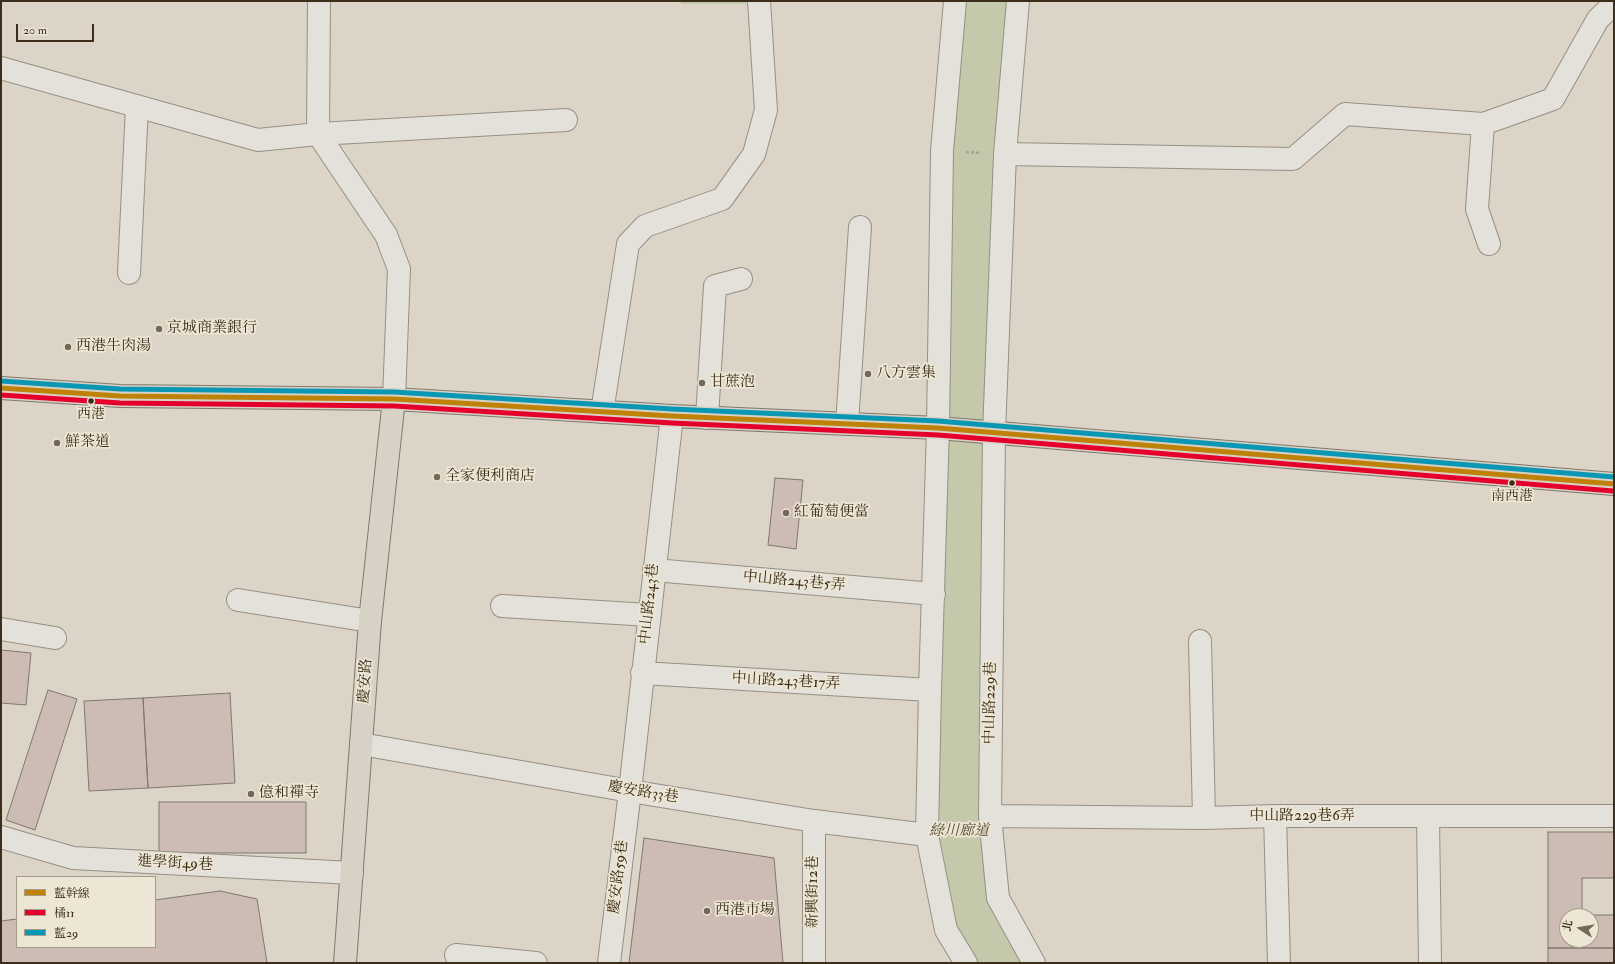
<!DOCTYPE html>
<html>
<head>
<meta charset="utf-8">
<style>
  body { margin:0 }
  #map { position:relative; width:1615px; height:964px; overflow:hidden; background:#dcd5c7; font-family:"IM FELL Double Pica","Noto Serif TC",serif }
  canvas { display:block }
  .frame { position:absolute; inset:0; border:2px solid #3c2e1a; pointer-events:none }
  .legend { position:absolute; left:16px; top:876px; width:140px; height:72px; box-sizing:border-box; background:#eee6d5; border:1px solid #a79c8a; margin:0; padding:5px 7px; list-style:none; font-size:12px; color:#3c2e1a }
  .legend li { display:flex; align-items:center; gap:8px; height:20px }
  .legend b { width:20px; border:1px solid #a79c8a }
  .north { position:absolute; left:1559px; top:908px; width:40px; height:40px; box-sizing:border-box; background:#eee6d5; border:1px solid #a79c8a; border-radius:50%; rotate:282deg; font-size:11px; font-weight:700; line-height:16px; text-align:center; color:#3c2e1a }
  .north::after { content:''; display:block; margin:auto; width:14px; height:18px; background:#746857; clip-path:polygon(50% 0,100% 100%,50% 72%,0 100%) }
  .scale { position:absolute; left:16px; top:24px; width:78px; height:18px; box-sizing:border-box; border:2px solid #3c2e1a; border-top:0; padding-left:5px; font-size:12px; line-height:14px; white-space:nowrap; color:#3c2e1a; -webkit-text-stroke:3px #eee6d5; paint-order:stroke }
</style>
</head>
<body>
<div id="map">
<canvas width="1615" height="964"></canvas>
<div class="frame"></div>
<ul class="legend">
<li><b style="height:5px;background:#bf8208"></b>藍幹線</li>
<li><b style="height:5px;background:#e4002b"></b>橘11</li>
<li><b style="height:5px;background:#0997b3"></b>藍29</li>
</ul>
<div class="north">北</div>
<div class="scale">20 m</div>
</div>
<script>
const g = document.querySelector('canvas').getContext('2d');
g.lineJoin = 'round';
function fillPath(path, color) { g.fillStyle = color; g.fill(path, 'evenodd'); }
const shape = rows => new Path2D(rows.map(r => 'M' + r).join(''));
function strokePath(path, color, width, dash) { g.strokeStyle = color; g.lineWidth = width; g.lineCap = dash ? 'butt' : 'round'; g.setLineDash(dash || []); g.stroke(path); }
function label(font, color, halo, rows, align = 'center') {
  g.font = font + ' "IM FELL Double Pica","Noto Serif TC",serif'; g.lineWidth = 3.5; g.setLineDash([]); g.textBaseline = 'middle'; g.strokeStyle = halo; g.fillStyle = color; for (const [text, x, y, turn = 0] of rows) {
    g.save(); g.translate(x, y); g.rotate((+turn || 0) * Math.PI / 180); g.textAlign = isNaN(turn) ? turn : align; if (halo) g.strokeText(text, 0, 0); g.fillText(text, 0, 0); g.restore();
  }
}
const green = shape([
  [681,1,746,1,746,4,681,4],
  [955,1,1018,1,1005,154,998,898,1034,963,966,963,927,835]
]);
const building = shape([
  [775,478,803,480,796,549,768,545,775,478],
  [1,650,31,653,26,705,1,703,1,650],
  [48,690,77,699,35,830,6,820,48,690],
  [230,693,235,783,148,788,143,698,230,693],
  [143,698,148,788,89,791,84,701,143,698],
  [159,802,306,802,306,853,159,853,159,802],
  [1548,832,1614,832,1614,878,1582,878,1582,915,1614,915,1614,948,1548,948,1548,832],
  [1567,916,1591,916,1591,940,1567,940,1567,916],
  [644,838,774,858,783,963,629,963,644,838],
  [220,891,257,899,267,963,1,963,1,921,17,919,17,947,155,947,155,900,220,891],
  [1548,948,1614,948,1614,963,1548,963,1548,948]
]);
const path = shape([
  [966,152,981,153]
]);
const minor = shape([
  [319,1,318,134,386,235,399,269,394,399],
  [955,1,942,151,938,428,930,690,927,835,946,930,966,963],
  [1018,1,1005,154,994,433,990,816,998,898,1034,963],
  [1,68,258,140,318,134,566,120],
  [1483,124,1477,209,1489,244],
  [1005,154,1293,159,1345,114,1483,124,1553,99,1598,19,1614,4],
  [129,273,137,106],
  [602,412,628,244,645,226,722,199,754,154,766,110,759,1],
  [707,418,715,286,741,279],
  [847,424,860,227],
  [654,570,934,594],
  [238,600,370,621],
  [502,606,649,615],
  [1,629,55,638],
  [1200,641,1204,818],
  [642,673,930,690],
  [361,744,630,791,814,821,927,835],
  [990,816,1204,818,1275,816,1614,816],
  [1275,816,1279,963],
  [1428,816,1430,963],
  [814,821,814,963],
  [1,837,73,858,352,873],
  [456,955,536,963],
  [609,963,630,791,672,416]
]);
const major = shape([
  [1,388,120,396,394,399,672,416,938,428,1614,484],
  [345,963,370,621,394,399]
]);
const bus1 = shape([
  [1,388,120,396,394,399,672,416,938,428,1614,484]
]);
const bus2 = shape([
  [1,395,120,403,394,406,672,423,938,435,1613,491]
]);
const bus3 = shape([
  [1,381,120,389,394,392,672,409,938,421,1614,477]
]);
const markers = [
  [159,329,4,"#746857"],
  [68,347,4,"#746857"],
  [868,374,4,"#746857"],
  [702,383,4,"#746857"],
  [91,401,3.5,"#3c2e1a"],
  [57,443,4,"#746857"],
  [437,477,4,"#746857"],
  [1512,483,3.5,"#3c2e1a"],
  [786,513,4,"#746857"],
  [251,794,4,"#746857"],
  [707,911,4,"#746857"]
];
const busNames = [
  ["西港",91,415],
  ["南西港",1512,497]
];
const poiNames = [
  ["京城商業銀行",167,329],
  ["西港牛肉湯",76,347],
  ["八方雲集",876,374],
  ["甘蔗泡",710,383],
  ["鮮茶道",65,443],
  ["全家便利商店",445,477],
  ["紅葡萄便當",794,513],
  ["億和禪寺",259,794],
  ["西港市場",715,911]
];
const streetNames = [
  ["中山路243巷5弄",794,582,5],
  ["中山路243巷",650,604,-84],
  ["慶安路",366,681,-86],
  ["中山路243巷17弄",786,682,3],
  ["中山路229巷",991,703,-89],
  ["慶安路33巷",643,793,9],
  ["中山路229巷6弄",1302,817],
  ["進學街49巷",175,864,3],
  ["慶安路59巷",619,877,-83],
  ["新興街12巷",814,892,-90]
];
const parkNames = [
  ["綠川廊道",959,832]
];
fillPath(green, '#c5c9ab');
fillPath(building, '#ccbcb3');
strokePath(building, '#7e786e', 1);
strokePath(minor, '#958f84', 24);
strokePath(major, '#7e786e', 24);
strokePath(path, '#a7a39b', 2.5, [3, 2]);
strokePath(minor, '#e4e1da', 22);
strokePath(major, '#d8d1c5', 22);
strokePath(bus1, '#bf8208', 5);
strokePath(bus2, '#e4002b', 5);
strokePath(bus3, '#0997b3', 5);
for (const [x, y, r, color] of markers) { const dot = new Path2D(); dot.arc(x, y, r, 0, 2 * Math.PI); g.fillStyle = color; g.fill(dot); strokePath(dot, '#eee6d5', 1.5); }
label('14px', '#3c2e1a', '#eee6d5', busNames);
label('15px', '#3c2e1a', '#eee6d5', poiNames, 'left');
label('15px', '#3c2e1a', '#eee6d5', streetNames);
label('italic 15px', '#544b32', '#eee6d5', parkNames);
</script>
</body>
</html>
